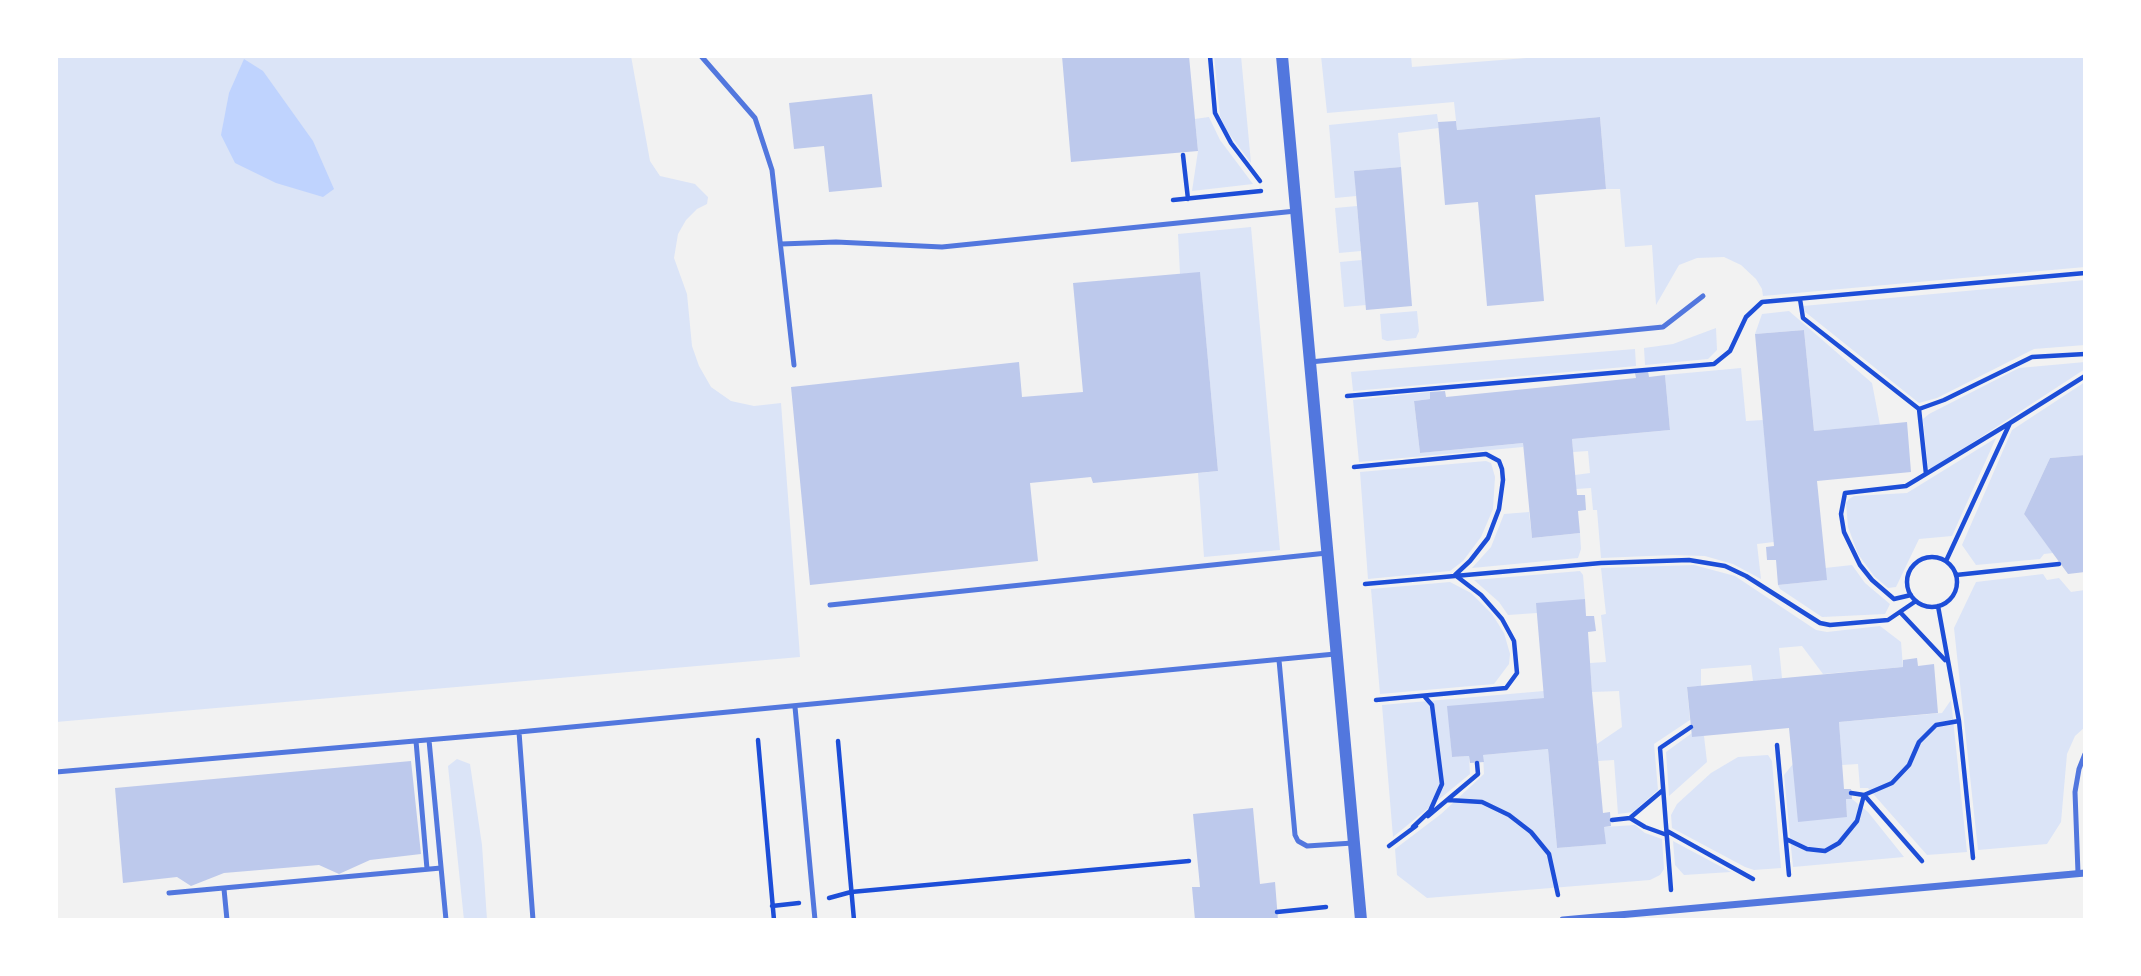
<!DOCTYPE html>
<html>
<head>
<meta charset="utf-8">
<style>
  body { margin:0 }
  #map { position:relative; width:2141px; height:976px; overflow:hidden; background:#f2f2f2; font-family:"Titillium Web",sans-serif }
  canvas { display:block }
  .frame { position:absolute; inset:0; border:58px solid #fff; pointer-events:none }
</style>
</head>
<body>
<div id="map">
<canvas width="2141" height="976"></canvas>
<div class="frame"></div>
</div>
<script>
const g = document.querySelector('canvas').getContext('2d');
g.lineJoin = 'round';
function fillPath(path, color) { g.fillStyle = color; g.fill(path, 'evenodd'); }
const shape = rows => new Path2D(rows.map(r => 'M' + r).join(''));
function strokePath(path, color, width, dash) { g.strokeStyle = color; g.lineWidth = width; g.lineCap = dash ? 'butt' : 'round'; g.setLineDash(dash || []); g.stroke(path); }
const green = shape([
  [56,56,631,56,650,161,660,176,695,184,708,197,707,204,697,209,686,220,678,234,674,258,687,294,692,346,699,366,711,387,731,401,754,406,781,403,800,657,56,722],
  [1214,56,1241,56,1251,163,1227,131,1220,116],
  [1321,56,1411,56,1412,67,1552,56,2085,56,2085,267,1763,296,1762,289,1756,279,1741,265,1724,257,1697,258,1679,265,1656,305,1652,245,1625,247,1620,189,1606,189,1600,117,1457,130,1454,102,1327,113],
  [1437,114,1439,128,1398,133,1401,167,1355,171,1356,196,1335,198,1329,125],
  [1209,117,1220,140,1253,184,1192,191,1198,151,1195,119],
  [1357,206,1361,251,1339,253,1335,208],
  [1251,227,1280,550,1204,557,1198,473,1218,471,1200,273,1180,274,1178,234],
  [1362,260,1366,305,1344,307,1340,262],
  [2085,280,2085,345,2034,349,1937,398,1919,403,1804,311,1803,306],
  [1417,311,1419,331,1416,338,1387,341,1382,339,1380,314],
  [1789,311,1872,383,1880,425,1814,431,1804,330,1755,334,1762,314],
  [1716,328,1717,350,1708,359,1645,365,1644,348,1673,344],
  [1635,349,1636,366,1353,391,1351,372],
  [2085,362,2085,369,1932,469,1928,468,1923,419,1929,414,2019,368],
  [1741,368,1746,421,1763,420,1774,542,1757,544,1761,579,1733,564,1705,556,1673,555,1601,558,1597,510,1593,510,1591,488,1576,489,1575,475,1590,473,1588,451,1573,452,1572,439,1670,430,1665,375],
  [2085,382,2085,455,2050,458,2024,514,2053,553,2044,554,2040,559,1976,565,1962,545,2012,430],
  [1430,392,1430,399,1414,401,1420,453,1523,443,1523,447,1359,462,1353,400],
  [1996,438,1952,536,1919,539,1896,587,1888,588,1874,576,1858,554,1848,527,1846,503,1849,499,1854,496,1907,493],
  [1486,461,1491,463,1495,477,1493,509,1481,537,1463,561,1450,571,1368,579,1360,472],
  [1529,512,1532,538,1580,533,1581,549,1578,558,1472,568,1491,547,1504,514],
  [1694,565,1735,576,1816,630,1827,632,1880,626,1901,642,1903,667,1823,674,1802,646,1779,648,1782,678,1753,681,1751,665,1701,669,1701,686,1687,687,1690,720,1654,744,1658,790,1633,812,1618,814,1614,760,1598,761,1597,744,1622,727,1619,691,1592,692,1590,663,1606,662,1601,615,1606,614,1601,568],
  [1852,565,1865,583,1890,604,1885,614,1822,617,1780,589,1778,585,1826,580,1825,568],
  [1580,571,1583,575,1585,599,1537,613,1508,615,1499,602,1474,580],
  [2043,574,2047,580,2059,578,2071,592,2085,590,2085,727,2075,736,2067,754,2061,822,2047,844,1978,850,1954,628,1976,582],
  [1450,582,1471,593,1492,614,1504,633,1510,654,1509,664,1494,684,1380,694,1371,589],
  [1544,691,1544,698,1448,707,1452,757,1469,756,1470,774,1393,837,1382,705],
  [1951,700,1967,852,1927,855,1868,788,1860,788,1858,764,1842,765,1839,722,1942,713],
  [1692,733,1704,736,1707,762,1669,796,1666,752],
  [1548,749,1557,848,1605,844,1604,827,1635,825,1645,833,1662,839,1664,869,1660,875,1650,880,1427,898,1397,875,1395,849,1441,814,1484,774,1483,755],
  [1768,755,1772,761,1781,868,1754,870,1745,867,1672,828,1671,815,1677,804,1711,773,1738,757],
  [457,759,470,764,482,845,487,920,464,920,448,766],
  [1793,764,1847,817,1846,799,1852,799,1868,812,1904,857,1793,867,1784,775],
  [1673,841,1731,872,1684,875,1675,865]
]);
const water = shape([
  [244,59,263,71,313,141,334,189,323,197,276,183,235,163,221,135,229,93]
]);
const building = shape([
  [1062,56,1189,56,1198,151,1071,162],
  [872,94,882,187,829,192,824,146,794,149,789,103],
  [1600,117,1606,189,1535,195,1544,301,1487,306,1478,202,1445,205,1438,122,1456,121,1457,130],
  [1401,167,1412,306,1366,310,1354,171],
  [1200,272,1218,471,1093,483,1091,477,1030,483,1038,561,810,585,791,387,1019,362,1022,397,1083,392,1073,283],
  [1804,330,1814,431,1907,422,1911,472,1817,481,1827,580,1778,585,1776,560,1767,560,1766,547,1774,546,1755,334],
  [1648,371,1649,377,1665,375,1670,430,1572,439,1577,495,1585,495,1586,510,1578,511,1580,533,1532,538,1523,443,1420,453,1414,401,1430,399,1430,392,1445,391,1446,397,1636,378,1635,373],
  [2085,455,2085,572,2068,574,2024,514,2050,458],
  [1585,599,1586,616,1594,616,1596,631,1588,632,1592,692,1603,813,1610,812,1611,826,1604,827,1606,844,1557,848,1548,749,1483,755,1484,762,1470,763,1469,756,1452,757,1447,706,1544,698,1536,603],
  [1917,658,1918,666,1934,664,1938,713,1839,722,1844,789,1851,789,1852,799,1846,799,1847,817,1798,822,1789,728,1692,737,1687,687,1903,667,1903,660],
  [411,761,421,854,370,860,339,874,319,865,224,873,191,886,177,877,123,883,115,788],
  [1253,808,1260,884,1275,882,1278,920,1195,920,1192,887,1200,887,1193,814]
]);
const path = shape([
  [1210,56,1215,113,1231,143,1260,181],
  [1183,155,1188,199],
  [1173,200,1261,191],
  [1800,299,1803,318,1919,409,1944,400,2032,357,2085,354],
  [1347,396,1714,364,1730,351,1746,317,1762,302,2085,273],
  [1919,409,1926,474],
  [1354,467,1486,454,1499,461,1502,469,1503,480,1499,509,1488,538,1470,561,1455,575,1481,595,1502,619,1514,641,1517,673,1506,688,1376,700],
  '1907 582a25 25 0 1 1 50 0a25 25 0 1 1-50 0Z',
  [1946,561,2010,423,2085,376],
  [1956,575,2059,564],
  [1365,584,1601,563,1689,560,1725,566,1746,576,1820,623,1830,625,1888,620,1916,601],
  [1911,595,1894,599,1872,580,1860,565,1844,532,1841,514,1845,493,1906,486,2010,423],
  [1938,606,1959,721,1973,858],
  [1900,612,1945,660],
  [758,740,774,920],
  [838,741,854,920],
  [1777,745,1789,875],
  [1851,793,1864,795,1922,861],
  [1448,800,1482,802,1509,815,1531,832,1549,854,1558,895],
  [1428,816,1478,774,1477,763],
  [1630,818,1645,827,1667,835],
  [1612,820,1630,818,1663,790],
  [1413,827,1430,811,1442,784,1432,705,1425,697],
  [1667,831,1753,879],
  [1786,839,1807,849,1825,851,1839,843,1857,821,1864,795,1892,783,1909,765,1919,742,1936,725,1959,721],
  [1389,846,1416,826],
  [1671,890,1660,748,1691,727],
  [829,898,851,892,1189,861],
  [772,906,799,903],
  [1277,912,1326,907]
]);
const service = shape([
  [701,56,755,118,772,170,794,365],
  [781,244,836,242,942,247,1296,211],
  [1310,362,1663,327,1703,296],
  [830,605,1327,553],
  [1279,660,1295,835,1298,841,1307,846,1353,843],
  [795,707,815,920],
  [429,740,446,920],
  [416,741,427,869],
  [56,772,519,732],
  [2078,873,2075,792,2079,769,2085,754],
  [224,889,227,920],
  [169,893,441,868],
  [533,920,519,732,1335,654]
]);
const minor = shape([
  [1563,920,2085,873]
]);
const tertiary = shape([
  [1282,56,1361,920]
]);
fillPath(green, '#dbe4f7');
fillPath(water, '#bfd3fe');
fillPath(building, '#bdc9ec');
strokePath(path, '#1d4ed8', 4.5);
strokePath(service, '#5277de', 5);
strokePath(minor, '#5277de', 7);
strokePath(tertiary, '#5277de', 12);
</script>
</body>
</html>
